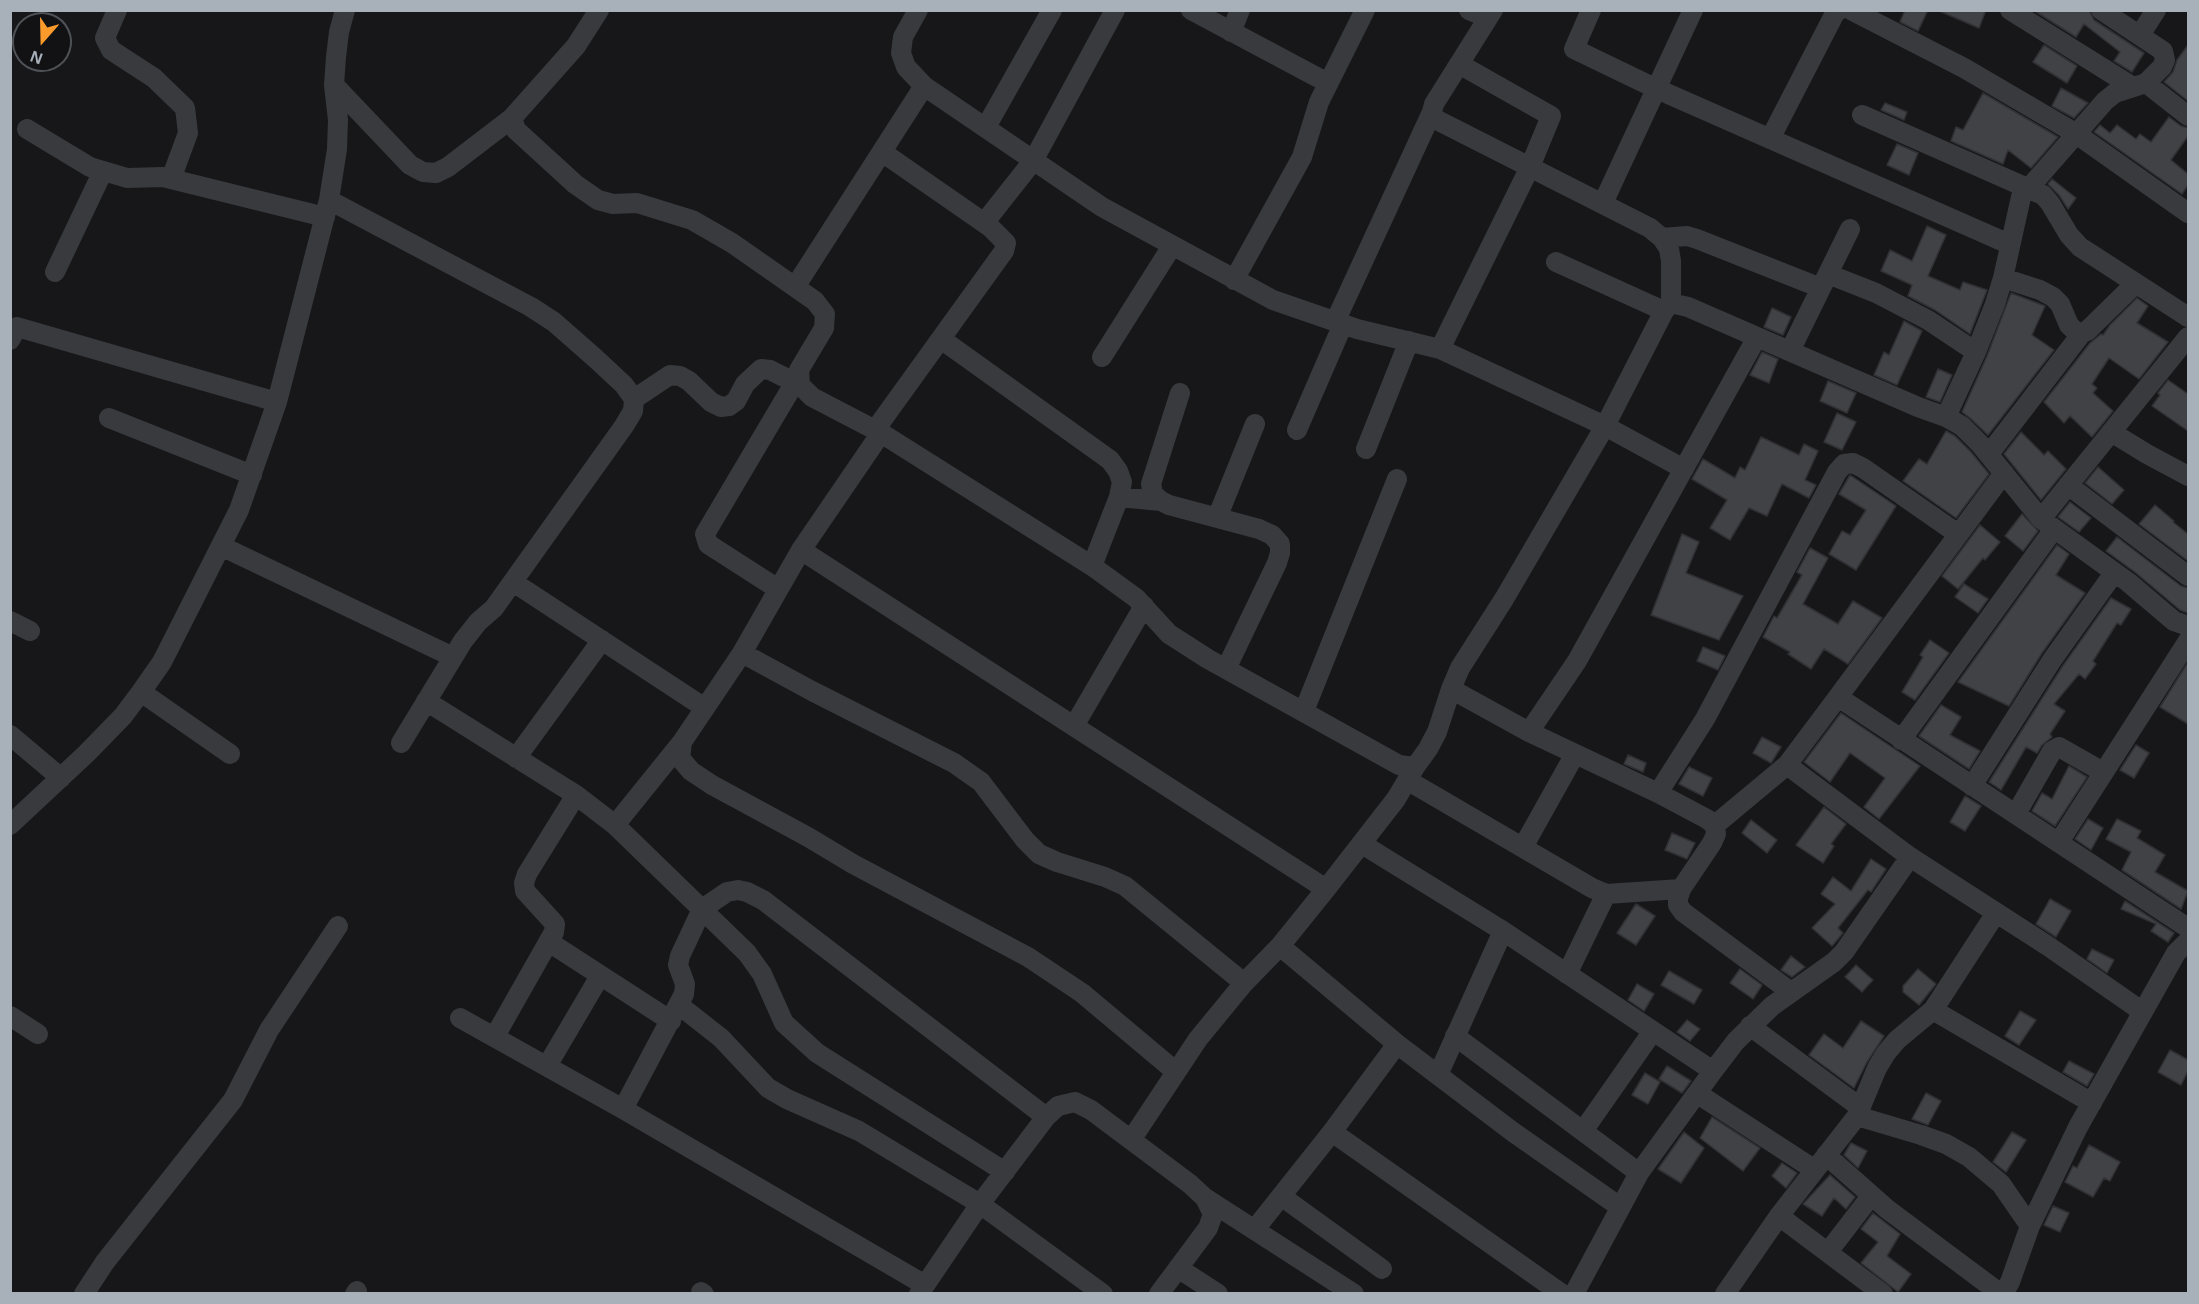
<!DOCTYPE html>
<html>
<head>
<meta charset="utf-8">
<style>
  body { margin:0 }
  #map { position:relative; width:2199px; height:1304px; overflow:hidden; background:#171719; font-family:Arial,sans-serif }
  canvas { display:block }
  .frame { position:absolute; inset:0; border:12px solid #a8b0ba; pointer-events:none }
  .north { position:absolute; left:12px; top:12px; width:60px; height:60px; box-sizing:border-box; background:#121214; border:2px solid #4e5156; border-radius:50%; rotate:200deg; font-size:16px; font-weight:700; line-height:24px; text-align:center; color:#a8b0ba }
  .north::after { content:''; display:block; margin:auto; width:21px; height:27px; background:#fc9b2c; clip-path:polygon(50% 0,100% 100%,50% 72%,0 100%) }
</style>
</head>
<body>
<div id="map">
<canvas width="2199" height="1304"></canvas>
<div class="frame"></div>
<div class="north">N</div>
</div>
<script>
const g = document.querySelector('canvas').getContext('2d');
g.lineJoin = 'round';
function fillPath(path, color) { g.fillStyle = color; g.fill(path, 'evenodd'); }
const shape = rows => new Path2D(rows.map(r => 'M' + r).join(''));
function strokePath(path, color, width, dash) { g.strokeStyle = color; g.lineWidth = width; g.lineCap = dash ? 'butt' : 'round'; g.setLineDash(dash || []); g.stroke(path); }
const building = shape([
  [1905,10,1928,10,1918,31,1900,22,1905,10],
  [1937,10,1986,10,1979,28,1937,10],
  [2033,10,2089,10,2094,20,2144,53,2132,72,2114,61,2120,52,2084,24,2076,37,2033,10],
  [2044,45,2077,66,2067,83,2033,62,2044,45],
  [2188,45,2188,101,2164,82,2173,72,2177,60,2188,45],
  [2061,88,2088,103,2074,118,2052,106,2061,88],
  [1983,93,2058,137,2031,168,2008,150,2003,164,1951,141,1956,127,1963,130,1983,93],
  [1885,103,1907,112,1904,120,1881,110,1885,103],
  [2169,117,2181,126,2188,128,2188,136,2171,160,2188,174,2188,185,2182,194,2094,132,2100,125,2110,133,2117,125,2136,139,2140,134,2151,142,2169,117],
  [1897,144,1918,153,1909,175,1887,165,1897,144],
  [2052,179,2076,198,2068,209,2059,195,2048,184,2052,179],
  [1927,226,1946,235,1928,276,1960,290,1963,282,1987,290,1970,334,1935,310,1908,296,1912,285,1881,271,1890,250,1912,261,1927,226],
  [2011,293,2045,306,2032,335,2054,350,1988,435,1970,418,1962,412,1987,356,2011,293],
  [2137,298,2148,306,2137,323,2168,342,2139,379,2109,358,2092,384,2097,388,2093,393,2113,411,2092,437,2070,416,2064,423,2044,402,2090,343,2101,334,2103,335,2110,325,2137,298],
  [1772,308,1791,317,1783,335,1764,327,1772,308],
  [1904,321,1922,331,1897,385,1874,375,1884,352,1889,355,1904,321],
  [1762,352,1778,359,1769,383,1750,375,1762,352],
  [1938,369,1952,375,1940,402,1926,397,1938,369],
  [2168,380,2188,394,2188,431,2152,406,2160,395,2158,393,2168,380],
  [1828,381,1856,393,1847,413,1820,401,1828,381],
  [1837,413,1856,422,1842,450,1824,442,1837,413],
  [1946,431,1955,436,1971,452,1989,474,1956,518,1903,481,1919,459,1927,464,1946,431],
  [2021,432,2044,455,2048,451,2066,469,2041,500,2004,454,2021,432],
  [1761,437,1799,455,1804,444,1818,451,1805,480,1816,485,1809,498,1782,484,1767,516,1749,508,1730,540,1710,528,1727,500,1692,479,1703,459,1735,478,1740,467,1745,470,1761,437],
  [2098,467,2124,490,2112,504,2085,483,2098,467],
  [1850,475,1896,506,1856,570,1829,554,1842,531,1850,535,1866,510,1839,494,1850,475],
  [2070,502,2091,518,2079,532,2058,517,2070,502],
  [2155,505,2174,521,2173,522,2188,534,2188,561,2139,524,2155,505],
  [2022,514,2038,531,2023,551,2005,536,2022,514],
  [1980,525,2000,542,1985,560,1983,558,1958,589,1942,576,1980,525],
  [1682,534,1699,542,1686,573,1743,596,1719,640,1651,615,1682,534],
  [2117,537,2181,586,2188,588,2188,613,2180,610,2136,573,2106,551,2117,537],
  [2057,545,2069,554,2056,575,2085,593,2042,653,2009,706,1958,682,2057,545],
  [1810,548,1828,558,1803,604,1838,624,1853,601,1882,618,1848,664,1824,649,1811,669,1788,654,1790,652,1763,637,1774,616,1777,618,1802,575,1797,572,1810,548],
  [1964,584,1988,599,1978,613,1955,597,1964,584],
  [2111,598,2131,609,2121,625,2117,623,2093,661,2096,664,2085,679,2079,674,2054,704,2065,711,2050,734,2052,737,2042,745,2037,753,2026,747,2001,790,1989,782,2062,667,2111,598],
  [1930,640,1949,653,1915,700,1902,692,1923,657,1920,655,1930,640],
  [1703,647,1725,656,1718,670,1697,661,1703,647],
  [2188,662,2188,724,2160,707,2188,662],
  [1941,705,1961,717,1950,735,1980,751,1969,769,1919,736,1941,705],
  [1841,713,1920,766,1879,819,1864,807,1885,778,1850,753,1830,782,1804,762,1841,713],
  [1762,737,1781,747,1771,763,1753,753,1762,737],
  [2136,745,2149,753,2134,778,2120,770,2136,745],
  [1628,755,1646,763,1643,772,1624,764,1628,755],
  [2069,766,2087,777,2055,826,2032,811,2042,793,2052,799,2069,766],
  [1689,767,1712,778,1703,796,1679,784,1689,767],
  [1965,796,1981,806,1965,831,1950,822,1965,796],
  [1824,807,1846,824,1831,844,1834,846,1823,863,1796,845,1824,807],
  [2088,819,2103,828,2091,850,2075,839,2088,819],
  [2117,819,2141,831,2137,838,2165,855,2155,872,2188,891,2181,909,2122,870,2131,852,2106,839,2117,819],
  [1751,820,1777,840,1767,853,1742,833,1751,820],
  [1672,833,1695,843,1687,859,1665,850,1672,833],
  [1871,859,1886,869,1871,892,1868,890,1838,928,1843,933,1832,946,1812,928,1835,904,1821,894,1833,877,1851,891,1871,859],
  [2050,899,2071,911,2056,937,2036,924,2050,899],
  [2125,901,2174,933,2168,942,2151,931,2156,924,2121,909,2125,901],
  [1636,904,1655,916,1636,945,1617,933,1636,904],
  [2092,949,2114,960,2107,973,2087,959,2092,949],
  [1791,956,1805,967,1792,977,1781,970,1791,956],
  [1856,965,1873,980,1862,992,1845,977,1856,965],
  [1740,969,1762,985,1753,999,1730,983,1740,969],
  [1918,969,1936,984,1919,1005,1903,992,1903,986,1918,969],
  [1669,971,1702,990,1694,1004,1661,985,1669,971],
  [1637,984,1654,994,1644,1011,1628,1000,1637,984],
  [2020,1011,2036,1020,2019,1045,2005,1036,2020,1011],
  [1687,1020,1700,1029,1690,1041,1677,1032,1687,1020],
  [1861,1021,1884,1036,1867,1062,1854,1088,1809,1055,1824,1034,1843,1048,1861,1021],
  [2170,1050,2188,1060,2188,1071,2181,1085,2158,1072,2170,1050],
  [2069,1061,2094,1074,2087,1086,2063,1072,2069,1061],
  [1667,1066,1691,1081,1682,1093,1659,1079,1667,1066],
  [1645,1073,1660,1082,1648,1104,1632,1095,1645,1073],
  [1926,1093,1941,1101,1928,1125,1912,1119,1926,1093],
  [1712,1117,1760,1148,1743,1171,1700,1138,1712,1117],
  [1684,1132,1704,1148,1681,1183,1658,1169,1684,1132],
  [2012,1132,2026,1140,2006,1172,1993,1162,2012,1132],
  [1851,1143,1867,1151,1858,1168,1844,1155,1851,1143],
  [2089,1145,2120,1162,2110,1181,2104,1178,2093,1197,2065,1182,2073,1166,2077,1168,2089,1145],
  [1782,1163,1797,1173,1786,1188,1772,1176,1782,1163],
  [1830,1175,1855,1197,1846,1209,1834,1198,1822,1216,1803,1204,1830,1175],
  [2053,1206,2069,1213,2060,1232,2044,1225,2053,1206],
  [1873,1213,1900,1234,1887,1256,1911,1274,1898,1292,1861,1263,1878,1242,1861,1229,1873,1213]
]);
const minor = shape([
  [117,10,105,38,111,50,154,78,185,108,188,133,171,179],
  [599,10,576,46,512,118,516,130,575,184,598,200,613,204,637,203,692,220,732,243,815,301,825,314,824,328,799,370,800,385,812,397,881,433,1092,566,1136,598,1169,634,1208,659,1399,765,1415,767,1428,749,1437,732,1451,689,1460,668,1504,599,1605,426,1664,311,1671,303,1688,307,1918,407,1946,417,1962,426,1980,444,2041,519,2128,582,2174,621,2188,626],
  [918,10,903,37,901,53,906,67,924,86,1102,207,1273,300,1357,329,1440,349,1605,426,1684,469],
  [1191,10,1328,83],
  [1469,10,1488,18],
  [1493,10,1434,104,1432,112,1435,119,1650,228,1662,238,1669,249,1671,261,1671,303],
  [1591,10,1574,49,1657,89,2009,244],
  [1851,10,1964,68,2075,133,2188,213],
  [2010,10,2133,87],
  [1231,32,1240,10],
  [2140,35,2156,10],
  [2146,83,2188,116],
  [334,85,410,165,423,172,436,173,448,167,512,118],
  [1862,115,2043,195,2050,203,2069,235,2080,247,2188,317],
  [986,127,1052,10],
  [27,129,90,167,127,178,163,177,325,217],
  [1770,139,1835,13,1839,10],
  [329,200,531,307,554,322,595,358,624,385,634,399,633,411,624,426,494,608,478,622,463,641,401,743],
  [1603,203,1693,10],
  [984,223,1033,161,1115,10],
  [1662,238,1687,236,1697,239,1821,288],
  [1556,262,1664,311],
  [55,272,103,171],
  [1828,274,1876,293,1928,320,1976,352],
  [2003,278,2040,290,2053,297,2060,304,2069,325,2075,331,2082,333,2087,331,2136,283],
  [1234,280,1302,157,1319,102,1365,10],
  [795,287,924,86],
  [1335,322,1432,112],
  [941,339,1110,460,1118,471,1122,482,1119,497,1092,566],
  [10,340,17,327,277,402],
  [1440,349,1530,167,1551,116,1459,64],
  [1790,351,1850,229],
  [1102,357,1172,246],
  [1180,393,1151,484,1153,494,1161,501,1169,505,1259,529,1272,535,1280,544,1280,553,1277,563,1226,669],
  [634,399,670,375,680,376,689,381,711,402,721,407,729,406,736,401,745,384,761,369,770,370,800,385],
  [1946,417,1976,352,1995,304,2003,278,2021,197,2105,101,2115,93,2146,83,2162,67,2165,60,2163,51,2101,10],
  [109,418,252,475],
  [875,430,1004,251,1006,243,990,227,882,152],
  [1297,430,1343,324],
  [2111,432,2147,454,2188,476],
  [881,433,801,550,742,653,682,742,680,758,691,771,712,785,808,837,853,864,1028,957,1082,993,1175,1071],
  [1366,449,1409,341],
  [1989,454,2082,333],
  [2004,473,1838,697,2188,928],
  [2068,485,2188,576],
  [1119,497,1161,501],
  [1217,518,1255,424],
  [2041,519,2188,337],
  [221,546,453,657],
  [801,550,1326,889],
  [513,582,705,708],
  [778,589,708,544,705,534,795,382],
  [10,621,30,631],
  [742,653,812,691,954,763,981,782,1025,840,1039,854,1057,862,1105,877,1125,886,1244,983],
  [1451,689,1529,732,1658,793,1707,819,1715,825,1716,834,1712,843,1681,889,1678,898,1678,905,1683,912,1791,992],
  [141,692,230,754],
  [426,701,576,795,615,825,747,953,762,974,784,1023,817,1053,1005,1172],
  [1304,711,1397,479],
  [1074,726,1144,606],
  [1529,732,1577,661,1757,337],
  [10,735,61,778],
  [1901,740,2054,529],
  [516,758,602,640],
  [1787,765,1838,697],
  [1407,780,1592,888,1606,894,1681,889],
  [1972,786,2052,660,2114,573],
  [1658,793,1705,719,1837,472,1844,464,1853,463,1863,468,1958,534],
  [2016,814,2052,751,2059,747,2103,772],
  [10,825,87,753,123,716,141,692,162,662,239,510,277,402,329,200,337,149,338,120,334,85,336,57,339,32,345,10],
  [615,825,682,742],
  [1715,825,1787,765,1910,857,2048,946,2143,1012],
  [2059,842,2188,641],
  [1362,844,1503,931,1713,1071],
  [1523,847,1575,754],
  [549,942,671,1021],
  [1280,946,1397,1044,1513,1132,1620,1207],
  [1567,974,1606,894],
  [679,1005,721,1038,768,1088,787,1099,859,1131,980,1204,1103,1294],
  [1933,1010,2092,1103],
  [10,1016,38,1034],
  [460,1018,623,1109,925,1285],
  [1750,1026,1861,1108],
  [495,1036,554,932,555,924,525,891,524,883,527,874,576,795],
  [1455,1036,1639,1173],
  [547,1066,600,976],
  [1438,1075,1503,931],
  [1698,1094,1815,1170],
  [623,1109,684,994,685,984,678,965,680,956,702,909,727,892,738,890,747,892,763,900,1046,1117],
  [1857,1116,1921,1135,1946,1144,1969,1157,2001,1184,2030,1226],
  [1583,1131,1653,1031],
  [1332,1132,1562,1294],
  [1131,1140,1198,1039,1244,983,1280,946,1326,889,1396,799,1415,767],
  [1826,1155,1887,1209,2001,1294],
  [1281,1196,1382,1269],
  [1205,1198,1354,1294],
  [1779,1216,1883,1294],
  [1255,1229,1332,1132,1397,1044],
  [1828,1252,1871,1196],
  [1178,1268,1218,1294],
  [701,1292,704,1294],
  [84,1294,105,1262,233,1100,269,1030,338,926],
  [355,1294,357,1291],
  [919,1294,980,1204,1046,1117,1058,1106,1075,1102,1091,1110,1190,1184,1205,1198,1213,1214,1208,1228,1159,1294],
  [1574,1294,1639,1173,1713,1071,1736,1041,1772,1006,1834,962,1844,952,1910,857],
  [1725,1294,1779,1216,1857,1116,1877,1068,1886,1053,1897,1040,1933,1010,1996,913],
  [2003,1294,2010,1282,2030,1226,2078,1127,2176,953,2188,941]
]);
fillPath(building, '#414246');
strokePath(building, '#313135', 1.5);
strokePath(minor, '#383a3e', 20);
</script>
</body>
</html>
